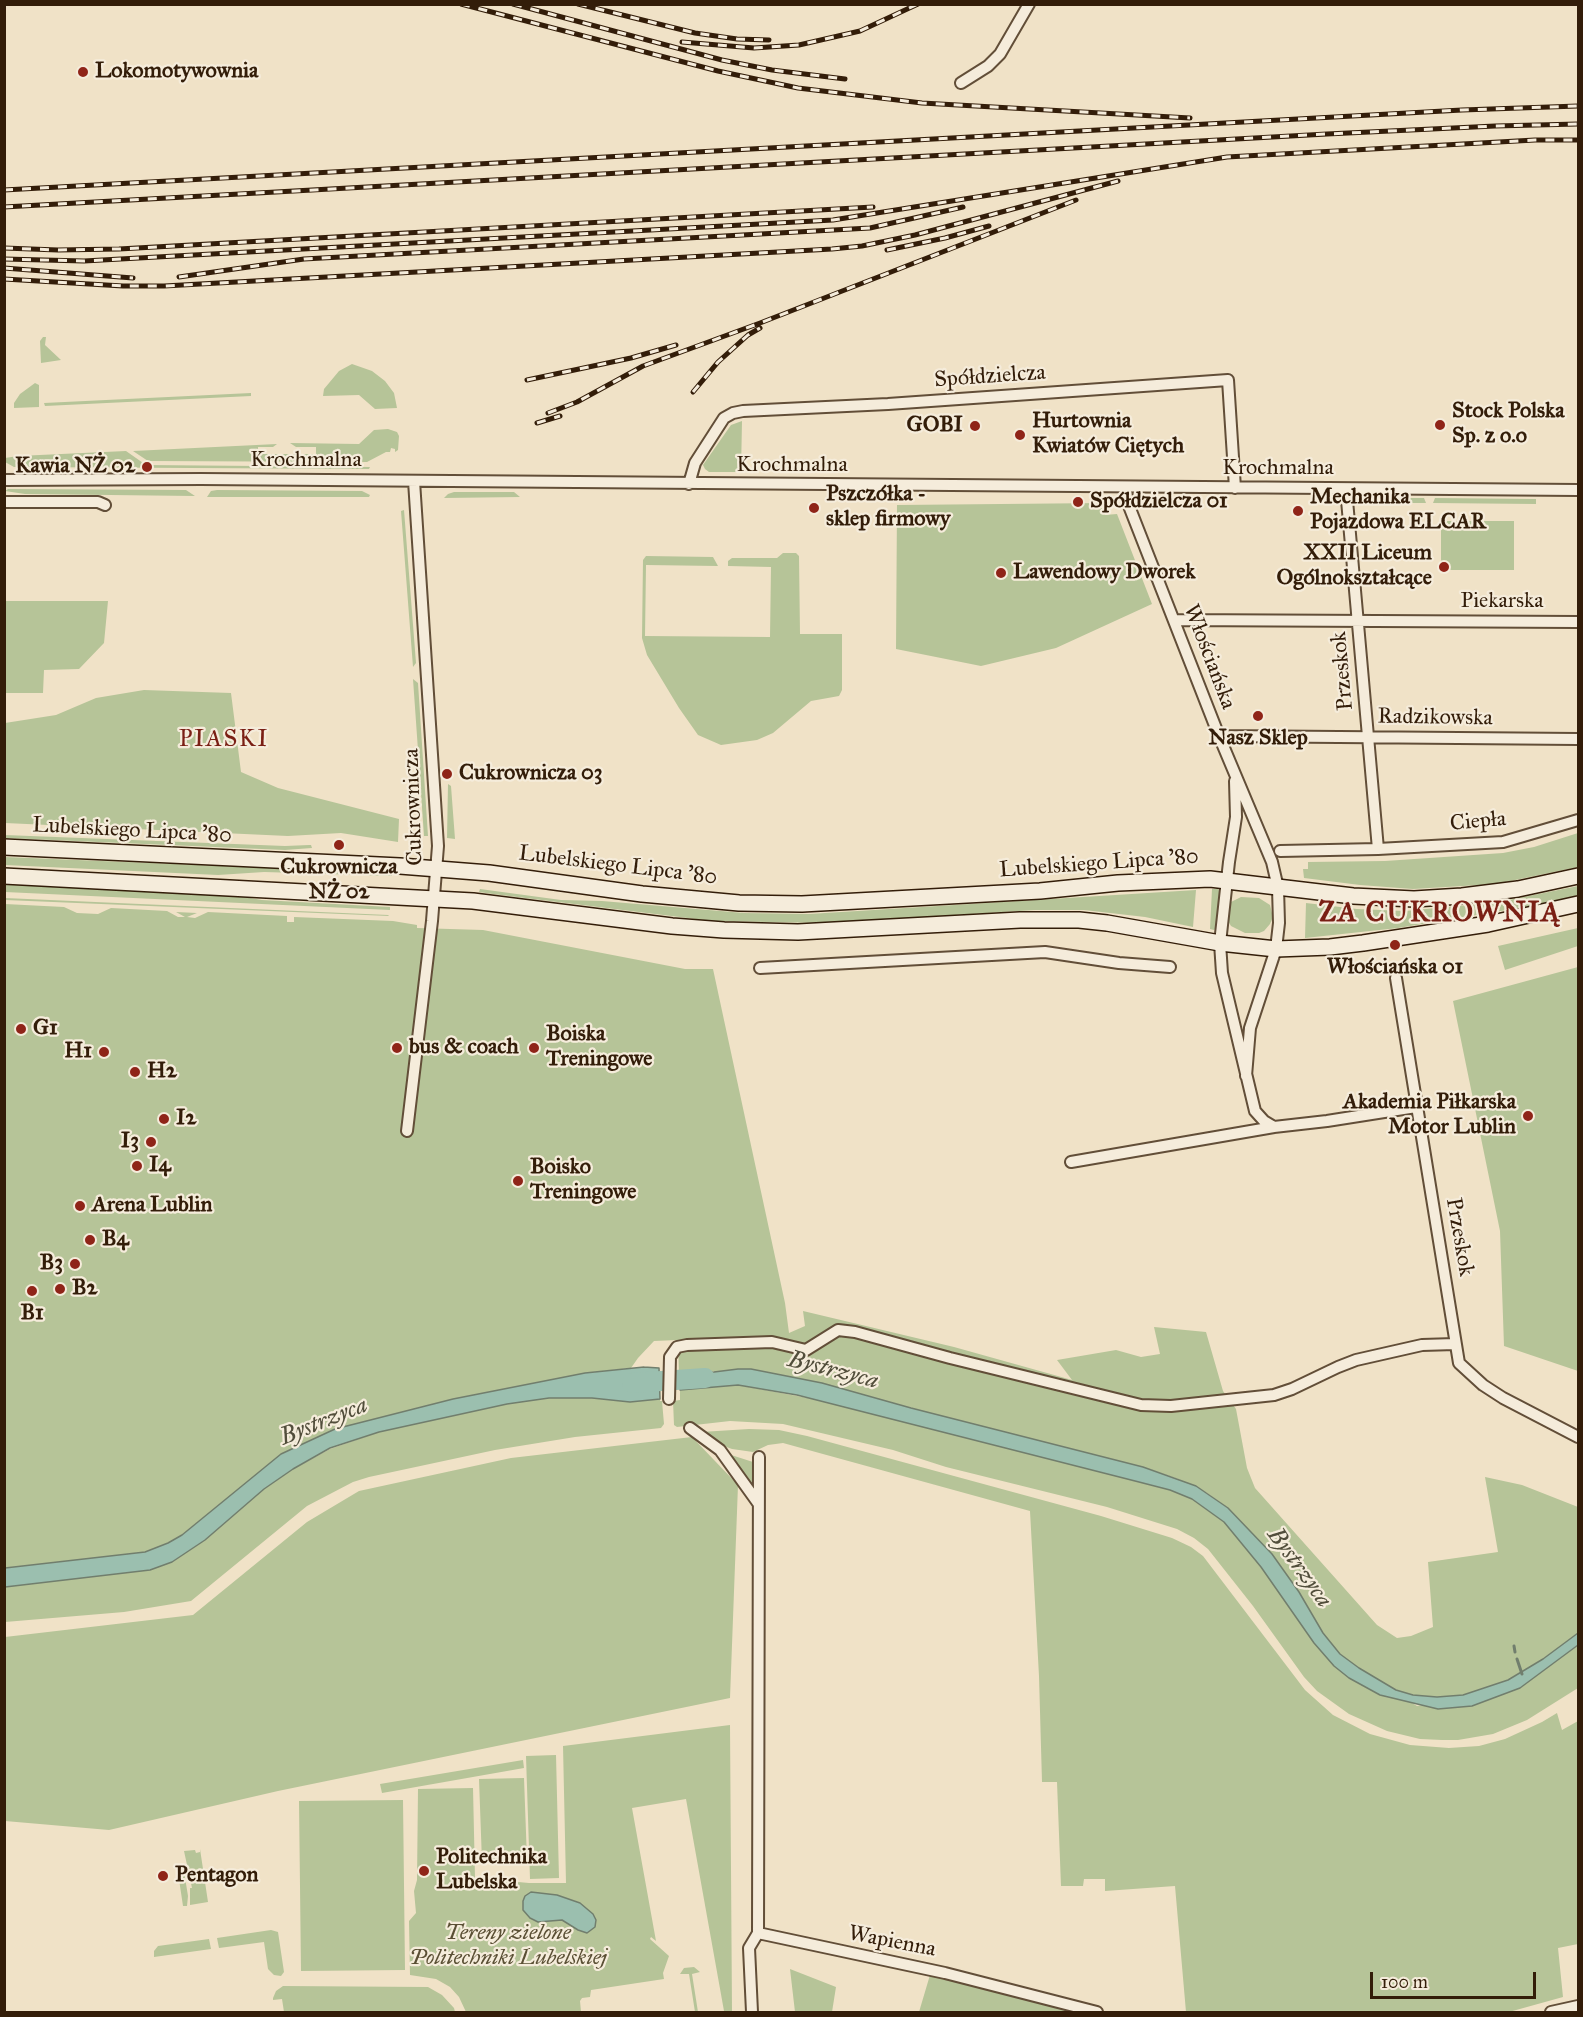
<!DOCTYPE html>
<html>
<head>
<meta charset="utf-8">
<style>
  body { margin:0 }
  #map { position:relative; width:1583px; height:2017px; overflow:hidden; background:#f0e2c7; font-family:"IM FELL Great Primer",serif }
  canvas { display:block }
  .frame { position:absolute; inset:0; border:6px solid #331d09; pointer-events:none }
  .scale { position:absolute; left:1370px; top:1972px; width:166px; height:27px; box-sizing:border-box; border:3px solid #331d09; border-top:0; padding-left:8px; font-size:18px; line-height:21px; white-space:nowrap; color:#331d09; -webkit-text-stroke:4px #f5ecdb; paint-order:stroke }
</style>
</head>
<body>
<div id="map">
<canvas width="1583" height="2017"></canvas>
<div class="frame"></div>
<div class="scale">100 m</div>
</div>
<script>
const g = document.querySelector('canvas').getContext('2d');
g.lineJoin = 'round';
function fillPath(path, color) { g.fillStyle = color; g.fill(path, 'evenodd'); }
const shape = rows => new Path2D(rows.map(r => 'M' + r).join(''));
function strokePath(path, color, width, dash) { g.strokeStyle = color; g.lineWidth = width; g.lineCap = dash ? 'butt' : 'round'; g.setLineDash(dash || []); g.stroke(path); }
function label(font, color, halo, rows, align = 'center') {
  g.font = font + ' "IM FELL Great Primer",serif'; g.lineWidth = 4.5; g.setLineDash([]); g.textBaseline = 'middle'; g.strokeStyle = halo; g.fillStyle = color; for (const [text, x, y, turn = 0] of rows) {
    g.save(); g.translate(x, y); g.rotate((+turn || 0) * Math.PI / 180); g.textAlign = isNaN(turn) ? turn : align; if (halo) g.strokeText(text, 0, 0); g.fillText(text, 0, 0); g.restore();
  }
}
const green = shape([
  [43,337,46,337,45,345,61,360,41,363,40,341],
  [352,364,372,371,385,381,394,393,397,408,375,409,359,395,323,396,324,389,339,371],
  [35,383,39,385,39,407,14,408,14,403,20,394],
  [251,393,251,396,45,406,44,403],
  [742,421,741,472,709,472,705,469,703,465,731,425],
  [388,429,397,432,399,436,398,450,395,452,395,449,391,448,390,452,386,452,367,462,148,461,133,451,277,444,273,447,258,447,258,454,316,454,316,447,296,447,290,443,359,444,374,430],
  [126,451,146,465,370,467,369,469,14,467,5,462,5,458,18,456],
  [8,489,186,490,195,496,25,494,5,491],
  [217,490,362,491,370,495,369,497,207,497,211,491],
  [454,492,514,492,520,497,444,498,448,494],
  [1365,498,1424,498,1426,503,1365,503],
  [1435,498,1534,499,1536,499,1536,504,1433,503],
  [1105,503,1105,515,1117,514,1152,604,1056,648,981,666,896,649,897,505],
  [404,510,416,663,413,667,401,511],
  [1441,521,1514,521,1514,570,1441,570],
  [783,553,796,553,799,556,800,634,842,634,842,690,839,696,811,701,773,733,757,740,721,745,698,735,679,708,647,655,642,638,643,560,646,556,713,557,718,566,646,565,645,636,770,637,771,567,728,566,728,561,732,558,777,558],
  [5,601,108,601,104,643,79,669,44,670,43,693,5,693],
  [413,679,418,683,428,836,424,836],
  [144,690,231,693,241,772,278,788,399,819,398,842,341,833,288,836,5,823,5,723,56,715,96,698],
  [448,784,451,786,455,839,447,838],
  [1578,833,1578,867,1496,884,1413,889,1360,885,1304,878,1303,869,1308,869,1308,862,1385,861,1503,853,1534,847],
  [5,835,285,846,309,845,311,845,312,848,285,850,5,838],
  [5,857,392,873,392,876,264,872,218,875,5,865],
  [5,884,233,895,262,900,390,907,390,910,5,892],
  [1578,886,1578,895,1543,904,1398,928,1305,938,1306,903,1357,909,1405,911,1499,902],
  [480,889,561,900,602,901,744,913,809,914,1196,890,1193,927,1145,917,1084,910,1035,910,827,923,712,921,493,894,479,892],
  [1212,889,1218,889,1221,894,1217,927,1214,930,1210,929],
  [1241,897,1259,898,1270,905,1273,917,1270,924,1264,931,1259,933,1245,933,1231,926,1227,919,1228,908,1231,902],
  [5,898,388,915,389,916,5,900],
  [5,904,64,907,77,913,98,914,111,908,167,911,178,917,185,917,176,912,197,913,187,917,195,918,208,912,287,916,287,922,294,922,294,917,393,921,417,925,417,928,483,930,685,969,713,969,785,1303,789,1333,805,1326,803,1311,954,1347,1072,1380,1057,1360,1116,1350,1141,1357,1160,1354,1154,1327,1206,1332,1223,1391,1236,1409,1247,1468,1255,1488,1377,1625,1397,1638,1411,1636,1433,1627,1428,1562,1498,1552,1485,1477,1522,1485,1578,1507,1578,1633,1543,1659,1508,1680,1463,1695,1437,1697,1413,1695,1396,1690,1359,1668,1340,1654,1323,1633,1299,1592,1272,1554,1228,1508,1207,1493,1178,1479,1143,1467,932,1414,822,1383,751,1369,679,1374,678,1340,654,1341,638,1358,631,1368,585,1373,453,1399,335,1429,228,1498,182,1535,168,1543,145,1552,5,1568],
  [1578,928,1578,946,1505,970,1498,946],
  [1578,967,1578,1371,1504,1346,1500,1231,1453,1001],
  [738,1385,824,1401,1139,1482,1170,1490,1192,1499,1224,1522,1261,1567,1314,1643,1417,1706,1520,1688,1578,1645,1578,1688,1527,1720,1493,1734,1458,1740,1442,1740,1420,1739,1387,1731,1349,1714,1317,1691,1304,1677,1253,1606,1208,1549,1194,1538,1177,1529,1107,1507,946,1467,893,1450,783,1424,730,1421,677,1427,674,1425,673,1401,680,1400,680,1390],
  [549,1398,592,1398,630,1402,660,1399,660,1401,662,1401,664,1424,661,1428,575,1437,495,1450,369,1477,353,1482,307,1506,191,1601,124,1612,5,1622,4,1587,150,1570,172,1562,205,1540,264,1489,293,1469,330,1449,379,1432,507,1404],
  [749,1429,779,1430,807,1436,1101,1516,1172,1538,1191,1547,1203,1556,1305,1690,1333,1715,1370,1734,1410,1745,1449,1748,1479,1746,1505,1739,1542,1722,1557,1713,1562,1730,1578,1721,1578,1944,1558,1948,1563,1997,1509,2012,1186,2012,1175,1886,1105,1891,1105,1879,1084,1879,1083,1886,1061,1886,1057,1782,1042,1782,1039,1676,1030,1511,783,1443,768,1445,753,1452,732,1449,718,1444,701,1432],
  [692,1437,738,1485,730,1698,278,1791,109,1830,5,1821,5,1637,193,1615,307,1522,359,1491,511,1458],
  [728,1454,753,1462,752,1490],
  [730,1725,732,2012,716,2012,724,2011,686,1799,632,1808,656,1941,651,1937,650,1939,669,1956,663,1973,664,1979,591,1990,590,1997,582,1998,580,2001,581,2012,466,2012,459,1997,450,1987,436,1979,410,1975,409,1921,416,1913,414,1891,417,1880,418,1789,473,1788,475,1878,529,1883,566,1883,563,1746],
  [556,1755,559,1878,530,1879,526,1756],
  [523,1760,524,1768,382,1793,380,1784],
  [524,1778,527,1860,482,1862,479,1779],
  [403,1800,405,1970,301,1971,299,1801],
  [200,1849,208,1902,190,1905,190,1888,192,1888,184,1851,195,1850,196,1853,200,1852],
  [183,1865,188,1896,187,1906,183,1906,177,1866],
  [271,1930,278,1932,284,1972,281,1976,274,1975,268,1969,264,1942,219,1948,217,1938],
  [209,1939,211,1949,154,1957,154,1951,158,1946],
  [694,1967,700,1972,692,1974,698,2012,695,2012,689,1974,680,1974,684,1968],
  [790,1969,836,1987,832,2012,795,2012],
  [930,1975,1082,2012,919,2012],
  [283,1986,428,1987,442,1995,454,2008,455,2012,284,2012,282,1999,273,2000,273,1998,276,1991]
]);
const water = shape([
  [644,1367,659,1368,660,1399,630,1402,592,1398,549,1398,507,1404,379,1432,330,1448,293,1469,264,1489,205,1540,172,1562,150,1570,5,1587,5,1568,145,1552,168,1543,182,1535,281,1454,335,1429,453,1399,585,1373,644,1367],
  [738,1369,751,1369,822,1383,911,1408,1143,1467,1196,1486,1228,1508,1272,1554,1299,1592,1323,1633,1340,1654,1359,1668,1396,1690,1413,1695,1437,1697,1463,1695,1508,1680,1543,1659,1578,1633,1578,1645,1520,1688,1472,1706,1438,1709,1380,1695,1349,1678,1334,1666,1314,1643,1261,1567,1224,1522,1192,1499,1170,1490,1139,1482,797,1395,738,1385,680,1390,679,1374,714,1372,738,1369],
  [531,1892,557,1895,580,1903,593,1914,596,1920,595,1927,587,1933,578,1930,562,1920,538,1922,530,1918,523,1910,523,1901,525,1896,531,1892]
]);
const stream = shape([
  [1514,1646,1515,1652],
  [1517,1659,1522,1674]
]);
const river = shape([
  [632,1383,705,1378]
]);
const minor = shape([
  [961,83,988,66,1000,54,1029,4],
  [4,480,201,479,1578,490],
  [689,484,695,463,724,418,733,413,743,411,888,404,1228,380,1235,488],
  [1125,488,1129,506,1219,736,1272,862,1278,888,1279,923,1276,949,1250,1028,1246,1076],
  [1346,489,1378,849],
  [4,502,98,502,105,505],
  [1174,620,1578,622],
  [1219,736,1578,739],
  [1235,781,1236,817,1229,862,1220,943,1222,973,1255,1111,1264,1121,1274,1127],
  [1280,851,1378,849,1503,842,1578,820],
  [760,968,1045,952,1119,963,1170,967],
  [1396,978,1459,1363,1483,1385,1503,1398,1578,1437],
  [407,1131,432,921,438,846,414,481],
  [1071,1162,1274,1127,1327,1121,1416,1107],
  [669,1399,670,1357,677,1347,687,1345,772,1342,806,1350,838,1330,855,1332,950,1358,1141,1405,1171,1406,1274,1395,1292,1389,1338,1367,1356,1360,1422,1345,1455,1344],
  [690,1428,720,1450,758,1503],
  [758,1933,759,1457],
  [752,2012,749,1948,758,1933,945,1973,1097,2012],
  [1551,2012,1578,2006]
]);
const secondary = shape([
  [4,847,400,866,489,873,642,894,739,903,802,904,1040,891,1118,883,1210,879,1353,896,1414,899,1462,896,1518,889,1578,876],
  [4,876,473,901,672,926,724,930,798,932,1020,920,1079,920,1107,923,1220,943,1276,949,1330,947,1363,943,1488,924,1578,904]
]);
const rail = shape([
  [461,4,718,71,798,88,922,103,1190,118],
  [513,4,722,60,772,70,845,79],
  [578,4,695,33,737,39,769,40],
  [682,42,754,48,799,45,860,31,918,4],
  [4,190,1462,110,1578,106],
  [4,207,1327,134,1495,126,1578,124],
  [4,248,58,250,119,249,873,207],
  [887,250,945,238,989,226],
  [4,259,84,261,833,220,1227,157,1535,140,1578,140],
  [4,268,133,278],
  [179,277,304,259,870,228,963,207],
  [4,279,123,286,164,286,832,249,862,246,915,235,1118,181],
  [527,380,631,358,676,345],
  [693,392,718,362,748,335,760,328],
  [548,413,577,402,643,366,760,323,1076,200],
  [537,423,560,416]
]);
const markers = [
  [83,72,6,"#8f2418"],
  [1440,425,6,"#8f2418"],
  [975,426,6,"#8f2418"],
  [1020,435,6,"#8f2418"],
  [147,467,6,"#8f2418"],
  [1078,502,6,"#8f2418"],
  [814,508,6,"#8f2418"],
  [1298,511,6,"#8f2418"],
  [1444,567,6,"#8f2418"],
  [1001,573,6,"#8f2418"],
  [1258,716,6,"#8f2418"],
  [447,774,6,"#8f2418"],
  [339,845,6,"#8f2418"],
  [1395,945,6,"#8f2418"],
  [21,1029,6,"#8f2418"],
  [397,1048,6,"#8f2418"],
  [534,1048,6,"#8f2418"],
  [104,1052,6,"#8f2418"],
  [135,1072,6,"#8f2418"],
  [1528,1116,6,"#8f2418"],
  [164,1119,6,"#8f2418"],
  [151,1142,6,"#8f2418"],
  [137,1166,6,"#8f2418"],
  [518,1181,6,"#8f2418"],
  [80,1206,6,"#8f2418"],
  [90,1240,6,"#8f2418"],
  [75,1264,6,"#8f2418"],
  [60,1289,6,"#8f2418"],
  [32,1291,6,"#8f2418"],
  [424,1871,6,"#8f2418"],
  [163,1876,6,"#8f2418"]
];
const poiNames = [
  ["Lokomotywownia",95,72],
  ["Stock Polska",1452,412],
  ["Sp. z o.o",1452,437],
  ["Hurtownia",1032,422],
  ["Kwiatów Ciętych",1032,447],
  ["GOBI",963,426,"right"],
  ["Kawia NŻ 02",135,467,"right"],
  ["Pszczółka -",826,495],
  ["sklep firmowy",826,520],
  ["Mechanika",1310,498],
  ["Pojazdowa ELCAR",1310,523],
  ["Spółdzielcza 01",1090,502],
  ["XXII Liceum",1432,554,"right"],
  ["Ogólnokształcące",1432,579,"right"],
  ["Lawendowy Dworek",1013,573],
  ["Nasz Sklep",1258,739,"center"],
  ["Cukrownicza 03",459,774],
  ["Cukrownicza",339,868,"center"],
  ["NŻ 02",339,893,"center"],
  ["Włościańska 01",1395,968,"center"],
  ["G1",33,1029],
  ["Boiska",546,1035],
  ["Treningowe",546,1060],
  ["bus & coach",409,1048],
  ["H1",92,1052,"right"],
  ["H2",147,1072],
  ["Akademia Piłkarska",1516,1103,"right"],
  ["Motor Lublin",1516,1128,"right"],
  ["I2",176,1119],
  ["I3",139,1142,"right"],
  ["I4",149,1166],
  ["Boisko",530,1168],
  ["Treningowe",530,1193],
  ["Arena Lublin",92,1206],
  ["B4",102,1240],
  ["B3",63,1264,"right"],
  ["B2",72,1289],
  ["B1",32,1314,"center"],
  ["Politechnika",436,1858],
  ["Lubelska",436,1883],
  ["Pentagon",175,1876]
];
const streetNames = [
  ["Spółdzielcza",990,377,-4],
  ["Krochmalna",306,461],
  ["Krochmalna",792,466],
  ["Krochmalna",1278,469],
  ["Piekarska",1502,602],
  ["Włościańska",1209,657,69],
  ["Przeskok",1343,671,-95],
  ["Radzikowska",1435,718,1],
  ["Cukrownicza",414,807,-92],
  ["Ciepła",1478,822,-5],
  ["Lubelskiego Lipca '80",132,831,3],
  ["Lubelskiego Lipca '80",1099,864,-4],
  ["Lubelskiego Lipca '80",618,866,7],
  ["Przeskok",1459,1237,80],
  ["Wapienna",892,1942,11]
];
const parkNames = [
  ["Tereny zielone",508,1934],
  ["Politechniki Lubelskiej",508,1959]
];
const neighbourhoodNames = [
  ["PIASKI",224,740]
];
const waterNames = [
  ["Bystrzyca",833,1371,14],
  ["Bystrzyca",324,1422,-22],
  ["Bystrzyca",1299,1568,54]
];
const districtNames = [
  ["ZA CUKROWNIĄ",1440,914]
];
fillPath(green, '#b6c498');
fillPath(water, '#9bbfaf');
strokePath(water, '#717e6d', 1.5);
strokePath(stream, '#717e6d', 3);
strokePath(river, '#9bbfaf', 20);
strokePath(minor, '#624e38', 14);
strokePath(secondary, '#331d09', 18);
strokePath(minor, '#f5ecdb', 10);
strokePath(secondary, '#f5ecdb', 15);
strokePath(rail, '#331d09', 5);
strokePath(rail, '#f5ecdb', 3, [9]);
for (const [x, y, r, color] of markers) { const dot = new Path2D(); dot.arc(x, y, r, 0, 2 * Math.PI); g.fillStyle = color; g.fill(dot); strokePath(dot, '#f5ecdb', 2); }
label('bold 22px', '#331d09', '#f5ecdb', poiNames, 'left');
label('22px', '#331d09', '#f5ecdb', streetNames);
label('italic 22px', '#5a4f34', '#f5ecdb', parkNames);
g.letterSpacing = '1.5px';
label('24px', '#7a1f14', '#f5ecdb', neighbourhoodNames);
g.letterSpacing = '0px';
label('italic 24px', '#524e3b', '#f5ecdb', waterNames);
g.letterSpacing = '1.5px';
label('bold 28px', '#7a1f14', '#f5ecdb', districtNames);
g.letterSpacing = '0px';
</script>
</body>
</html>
